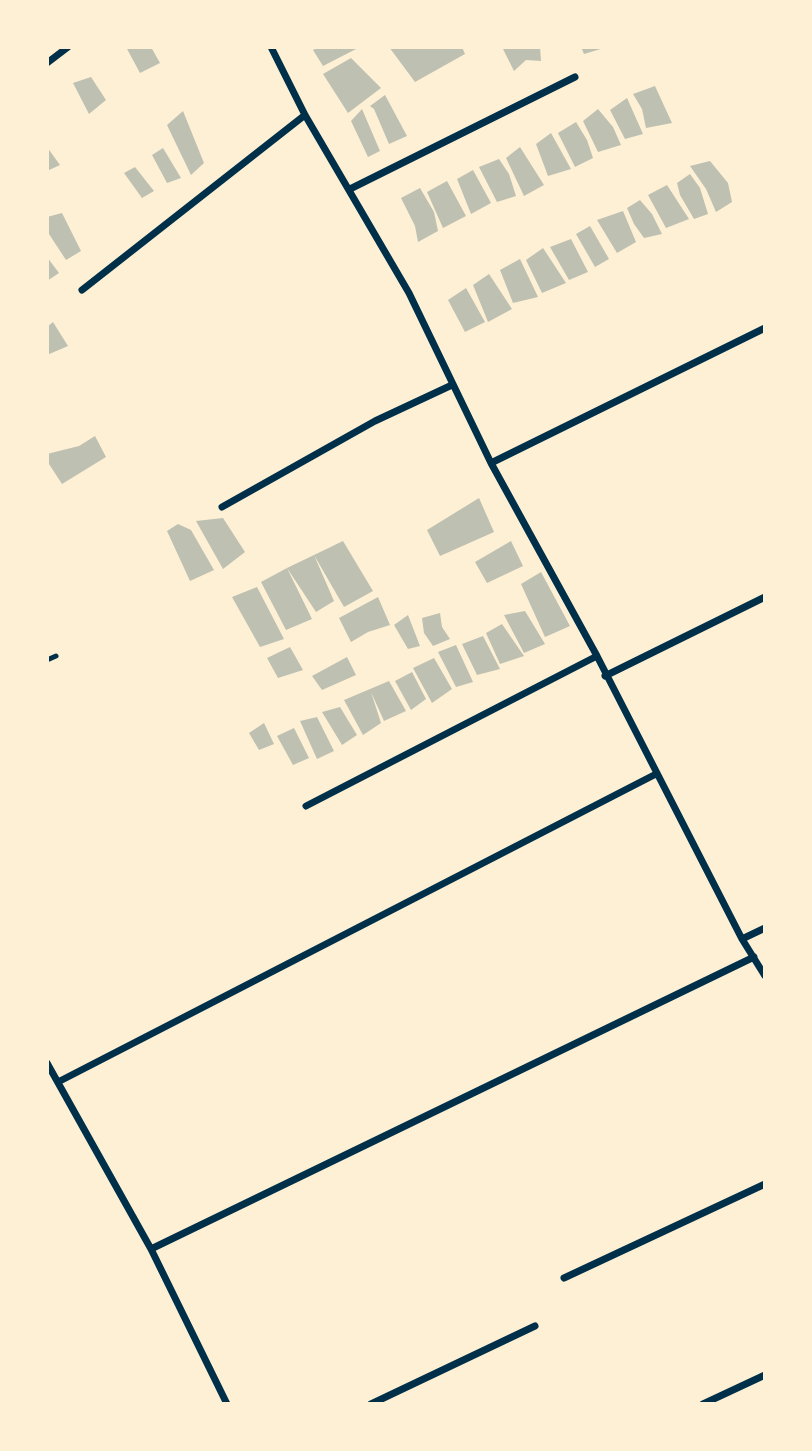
<!DOCTYPE html>
<html>
<head>
<meta charset="utf-8">
<style>
  body { margin:0 }
  #map { position:relative; width:812px; height:1451px; overflow:hidden; background:#fdf0d5; font-family:Mulish,sans-serif }
  canvas { display:block }
  .frame { position:absolute; inset:0; border:49px solid #fdf0d5; pointer-events:none }
</style>
</head>
<body>
<div id="map">
<canvas width="812" height="1451"></canvas>
<div class="frame"></div>
</div>
<script>
const g = document.querySelector('canvas').getContext('2d');
g.lineJoin = 'round';
function fillPath(path, color) { g.fillStyle = color; g.fill(path, 'evenodd'); }
const shape = rows => new Path2D(rows.map(r => 'M' + r).join(''));
function strokePath(path, color, width, dash) { g.strokeStyle = color; g.lineWidth = width; g.lineCap = dash ? 'butt' : 'round'; g.setLineDash(dash || []); g.stroke(path); }
const building = shape([
  [126,47,151,47,160,63,140,73],
  [318,47,360,47,323,66,313,50],
  [389,47,462,47,465,54,415,82],
  [502,47,540,47,541,61,526,60,514,71],
  [581,47,604,47,604,48,584,54],
  [351,58,381,88,348,113,323,74],
  [91,77,106,100,89,114,73,83],
  [655,86,672,123,646,128,642,109,633,94],
  [385,95,407,136,389,144,374,109,370,106],
  [627,98,643,134,625,139,610,110],
  [362,109,380,151,368,157,351,121],
  [598,109,613,127,621,145,598,152,583,121],
  [183,111,204,163,191,175,167,125],
  [576,122,587,140,593,158,575,167,558,133],
  [551,133,571,169,548,176,536,144],
  [47,147,60,165,47,171],
  [520,147,544,185,524,196,506,158],
  [163,148,181,178,167,183,152,155],
  [499,159,509,174,516,196,497,202,479,167],
  [710,161,728,183,732,202,716,212,706,189,690,166],
  [135,167,154,191,142,198,124,173],
  [473,170,491,203,471,214,457,179],
  [690,174,700,188,708,214,694,219,680,195,677,183],
  [447,181,466,216,443,228,427,192],
  [667,185,689,219,666,228,648,195],
  [420,188,434,212,438,231,418,242,415,226,401,198],
  [640,200,652,214,662,234,644,238,634,224,627,208],
  [623,211,636,242,617,253,597,220],
  [62,213,81,251,66,260,47,231,47,217],
  [590,226,609,259,595,267,576,234],
  [571,239,588,272,569,280,550,247],
  [543,248,566,283,542,293,526,260],
  [47,257,59,273,47,281],
  [520,259,538,297,513,303,500,270],
  [489,274,512,309,488,322,473,285],
  [466,288,485,322,465,332,448,300],
  [53,322,68,346,47,355,47,327],
  [95,436,106,457,62,484,47,461,47,454,79,446],
  [479,498,494,532,440,556,427,530],
  [223,518,245,552,223,569,196,521],
  [178,524,191,530,214,570,190,581,167,531],
  [343,541,373,591,344,607,314,555,334,601,316,612,287,568,314,555],
  [511,541,523,566,487,583,475,562],
  [287,568,312,619,286,630,261,582],
  [541,572,570,626,545,637,521,584],
  [257,587,284,639,260,647,232,597],
  [378,597,390,625,368,632,351,642,339,618],
  [525,611,545,644,524,653,504,615],
  [440,613,442,627,450,639,433,646,424,633,422,618],
  [408,615,420,646,408,649,394,625],
  [502,624,524,656,500,664,486,633],
  [483,636,500,669,477,675,462,644],
  [456,645,473,682,456,687,438,652],
  [290,647,303,670,278,678,267,658],
  [347,657,356,675,322,690,312,676],
  [434,658,452,689,432,703,413,668],
  [412,672,426,699,411,710,395,681],
  [389,681,406,711,384,721,371,692,381,723,363,735,344,700],
  [340,707,357,735,342,745,322,712],
  [317,717,334,751,317,759,300,721],
  [264,723,274,744,259,750,249,733],
  [294,728,309,758,293,765,277,736]
]);
const service = shape([
  [47,660,56,656]
]);
const minor = shape([
  [271,47,305,115,409,293,491,463,597,656,742,939,765,976],
  [47,63,68,47],
  [350,189,575,77],
  [82,290,305,115],
  [491,463,765,328],
  [222,507,375,421,452,385],
  [605,676,765,597],
  [306,806,597,656],
  [742,939,765,928],
  [47,1063,151,1249,227,1404],
  [58,1082,656,774],
  [151,1249,754,957],
  [564,1278,765,1184],
  [371,1404,535,1326],
  [703,1404,765,1375]
]);
fillPath(building, '#bec0b2');
strokePath(service, '#003049', 5);
strokePath(minor, '#003049', 7);
</script>
</body>
</html>
